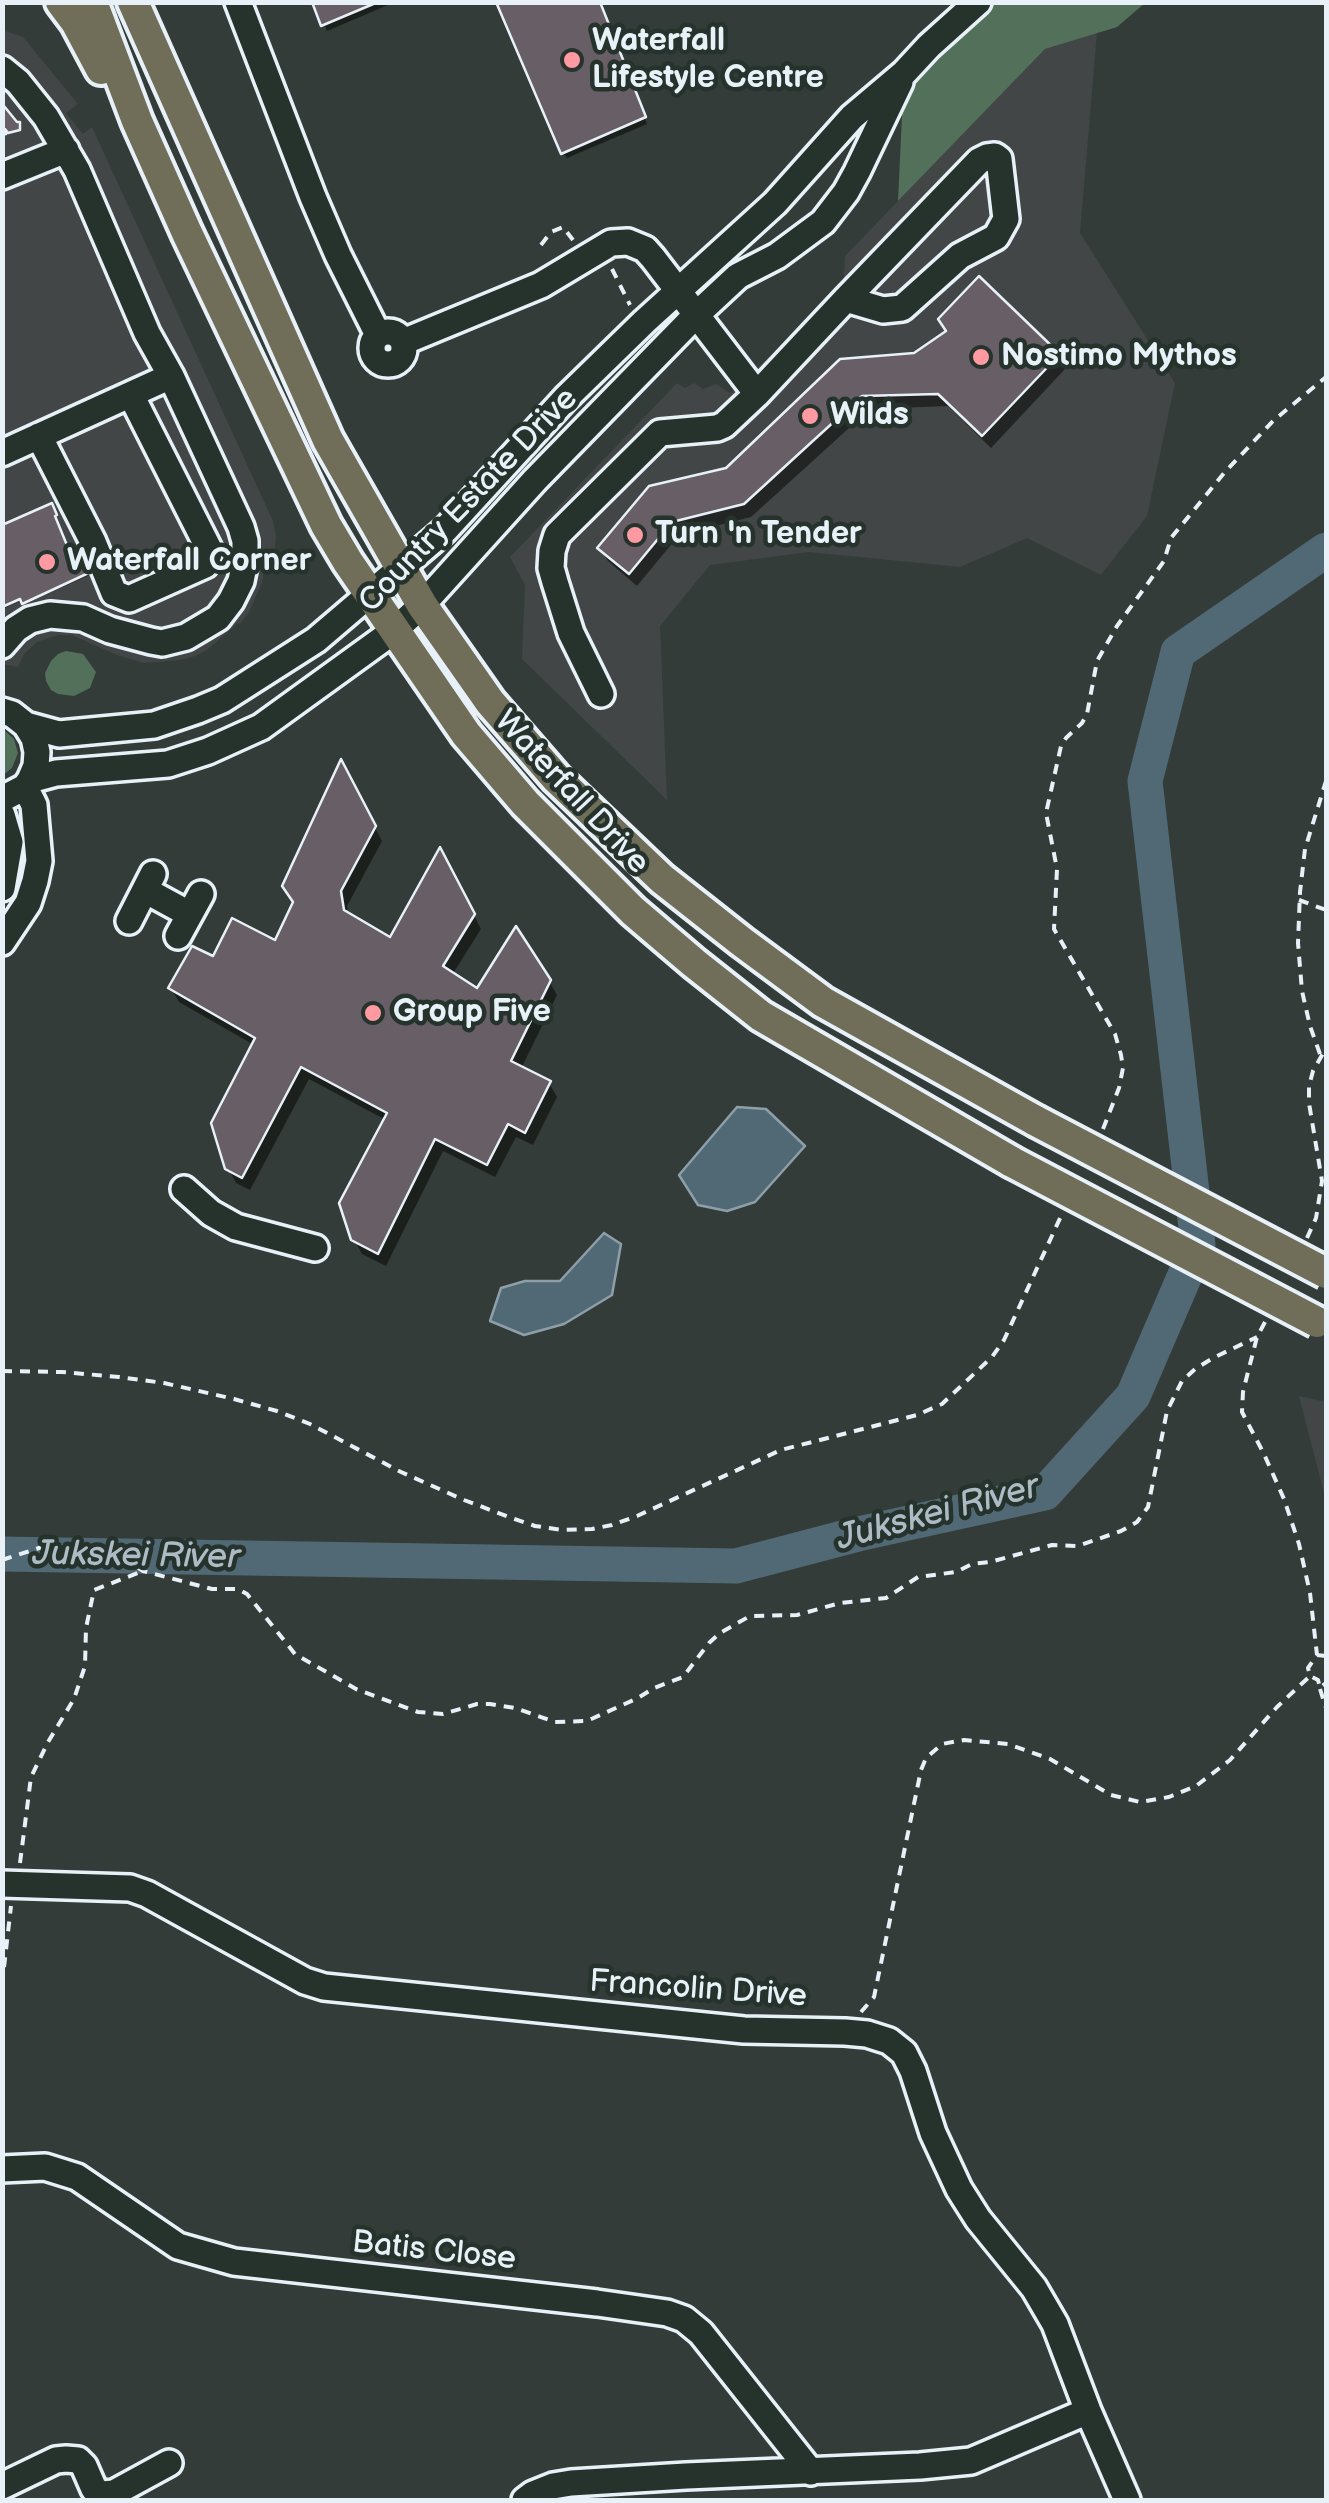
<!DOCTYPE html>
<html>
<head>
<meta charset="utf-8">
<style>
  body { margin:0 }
  #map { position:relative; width:1329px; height:2503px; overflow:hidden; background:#333c38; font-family:"Balsamiq Sans",sans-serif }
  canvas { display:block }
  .frame { position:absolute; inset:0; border:5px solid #e8f1f8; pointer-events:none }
</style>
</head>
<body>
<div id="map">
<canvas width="1329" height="2503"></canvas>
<div class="frame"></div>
</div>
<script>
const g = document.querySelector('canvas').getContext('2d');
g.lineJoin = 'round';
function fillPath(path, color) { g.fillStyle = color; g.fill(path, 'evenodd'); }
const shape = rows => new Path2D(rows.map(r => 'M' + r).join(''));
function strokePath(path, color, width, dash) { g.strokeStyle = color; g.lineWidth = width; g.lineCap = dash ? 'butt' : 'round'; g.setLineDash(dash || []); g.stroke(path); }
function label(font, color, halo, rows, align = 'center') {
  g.font = font + ' "Balsamiq Sans",sans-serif'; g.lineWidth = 9; g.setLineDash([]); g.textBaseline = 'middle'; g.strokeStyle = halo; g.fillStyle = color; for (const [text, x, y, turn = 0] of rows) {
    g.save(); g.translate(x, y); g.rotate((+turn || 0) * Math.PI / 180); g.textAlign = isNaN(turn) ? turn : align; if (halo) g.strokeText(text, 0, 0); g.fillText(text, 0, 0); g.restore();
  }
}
const built = shape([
  [2,30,23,37,78,104,66,113,83,134,92,127,273,521,276,536,274,555,267,555,262,582,249,612,240,624,238,623,207,650,195,656,180,660,144,663,117,655,72,635,59,635,37,642,24,654,18,667,3,664],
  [1097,32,1080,233,1175,383,1147,516,1101,575,1027,538,960,567,809,552,710,565,660,626,667,800,522,659,525,585,510,557,677,383,685,388,694,383,703,389,716,384,730,393,843,288,845,256,1045,49],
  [1299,1396,1326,1402,1326,1501]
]);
const green = shape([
  [978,3,1145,3,1117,27,1045,49,898,201,904,73],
  [66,651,83,654,96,672,90,688,74,696,58,694,51,690,46,681,45,673,51,661,58,654],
  [3,729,14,739,18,753,12,768,3,775]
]);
const water = shape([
  [737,1107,766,1109,805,1146,755,1202,727,1211,698,1205,679,1175,737,1107],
  [604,1233,621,1244,612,1295,564,1324,524,1335,490,1321,501,1288,525,1281,560,1281,604,1233]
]);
const shadow = shape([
  [315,2,395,2,327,31],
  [599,2,647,124,567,158,563,153],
  [1058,355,1065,369,991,448,948,406,870,409,751,517,679,535,637,586,608,561,600,548,727,470,841,362],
  [51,507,56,518,54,519,71,558,94,573,25,604,23,600,2,609,2,528],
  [348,776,382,841,347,906,348,916,391,940,447,864,481,929,452,975,478,991,549,981,557,995,521,1069,549,1083,557,1097,533,1145,516,1137,495,1177,443,1151,386,1266,362,1254,354,1239,386,1120,309,1079,250,1190,236,1183,228,1168,254,1045,179,1002,171,988,214,959,276,943]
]);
const river = shape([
  [2,1554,736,1566,858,1534,1045,1493,1133,1396,1198,1245,1145,781,1178,652,1326,550]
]);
const building = shape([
  [312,2,378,2,321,26,312,2],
  [496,2,600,2,646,117,561,154,496,2],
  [2,100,4,106,17,122,20,122,20,130,8,133,5,129,6,134,2,135,2,100],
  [979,276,1060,354,982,436,938,394,862,396,744,504,672,522,629,574,597,548,649,486,726,468,840,359,914,353,946,331,938,319,979,276],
  [52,503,57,515,55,516,71,555,85,548,95,570,22,604,20,599,2,607,2,525,52,503],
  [341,759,376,826,341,891,344,910,390,937,440,847,475,914,443,966,477,988,516,926,551,980,511,1061,551,1081,525,1133,508,1124,487,1165,435,1139,378,1254,351,1240,339,1203,387,1113,301,1067,242,1178,225,1169,211,1123,255,1038,168,988,192,946,213,956,232,918,275,940,293,902,282,886,341,759]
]);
const path = shape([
  [541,245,551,232,563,227,573,240],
  [612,269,630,305],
  [1299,900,1326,910],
  [1320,1054,1310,1026,1302,991,1298,943,1300,892,1305,849,1326,781],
  [1103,1129,1119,1088,1123,1068,1121,1055,1115,1034,1054,929,1057,869,1046,813,1061,746,1066,738,1082,723,1087,714,1097,661,1117,626,1164,561,1171,538,1225,472,1273,421,1326,377],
  [1307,1238,1316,1218,1322,1181,1309,1103,1309,1086,1313,1071,1326,1048],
  [1265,1322,1257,1337,1248,1372,1243,1392,1242,1412,1264,1454,1284,1499,1299,1544,1310,1593,1317,1655],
  [2,1371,62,1372,119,1377,164,1383,234,1399,277,1411,310,1424,401,1472,464,1500,509,1517,535,1526,563,1530,592,1529,612,1525,637,1516,781,1450,917,1415,942,1404,992,1357,1004,1340,1062,1214],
  [2,1560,39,1548,75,1545,96,1546,114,1552,143,1571,212,1589,238,1589,247,1594,295,1654,356,1689,418,1712,443,1714,477,1704,490,1704,515,1708,555,1722,587,1721,638,1698,654,1688,683,1677,709,1643,720,1633,750,1616,797,1615,840,1603,886,1598,918,1577,956,1572,972,1564,990,1562,1052,1545,1078,1546,1121,1531,1137,1522,1148,1507,1167,1411,1182,1381,1195,1369,1213,1358,1257,1337],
  [1326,1656,1317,1655,1308,1668,1310,1676,1318,1680,1320,1688,1326,1683],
  [1320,1689,1326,1708],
  [20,1863,31,1777,48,1742,74,1699,85,1666,86,1628,94,1590,143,1571],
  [2,1985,11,1906],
  [861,2012,874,1997,921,1770,926,1758,942,1744,964,1740,1008,1744,1050,1759,1111,1795,1140,1802,1169,1797,1196,1786,1230,1760,1277,1707,1310,1676]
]);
const minor = shape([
  [238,2,313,197,338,255,378,335],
  [2,69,18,82,46,117,77,170,147,333,171,376,241,527,245,541,245,561,241,581,231,601,218,618,186,637,162,643,151,641,110,630,83,618,50,615,30,620,16,629,2,645],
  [2,176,66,150],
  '372 348a16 16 0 1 1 32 0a16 16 0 1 1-32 0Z',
  [403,342,541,285,611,243,628,242,645,249,653,258,757,394],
  [39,436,93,542,114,593,129,599,205,565,210,551,131,395],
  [2,453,171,376],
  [601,694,571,633,555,582,551,568,552,551,557,535,660,433,717,428,724,425,757,394,846,299,979,161,987,157,995,156,999,159,1006,219,996,237,960,256,902,308,883,310,846,299],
  [2,711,12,714,26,725,34,738,37,752,36,766,30,780,25,787,2,799],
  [26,725,59,734,154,725,198,710,222,700,316,640,445,530,566,398,645,321,775,203,852,117,904,73,929,46,978,2],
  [30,780,56,773,168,764,208,751,261,727,395,630,422,605,535,480,695,316,738,276,777,256,823,222,846,192,857,172,900,82],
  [2,815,10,842,2,888],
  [145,890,189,914],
  [129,921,153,874],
  [178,936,201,894],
  [2,942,28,903,35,881,39,861,34,805,25,787],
  [184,1189,211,1213,236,1227,315,1248],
  [2,1884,130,1888,147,1894,305,1981,324,1987,744,2030,845,2032,867,2034,889,2041,904,2053,913,2071,933,2133,959,2189,978,2219,1034,2288,1055,2324,1088,2411,1127,2500],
  [2,2169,45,2167,77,2177,178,2246,234,2262,597,2303,667,2313,684,2319,701,2333,811,2472],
  [2,2486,56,2460,66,2459,78,2460,84,2466,94,2489,102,2494,114,2493,169,2463],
  [525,2500,533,2494,553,2486,571,2483,686,2476,920,2466,971,2461,1088,2411]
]);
const major = shape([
  [61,2,76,22,101,69],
  [92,2,137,121,187,233,326,525,348,562,466,734,525,803,633,911,694,963,761,1016,1012,1162],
  [133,2,328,440,422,605,490,702,556,778,599,819,662,879,742,942,823,1002,1036,1121]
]);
const majorBridge = shape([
  [1036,1121,1326,1273],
  [1012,1162,1317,1322]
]);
const markers = [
  [572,60,10,"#ff9aa2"],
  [981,357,10,"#ff9aa2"],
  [810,416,10,"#ff9aa2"],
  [635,535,10,"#ff9aa2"],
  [47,562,10,"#ff9aa2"],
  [373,1013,10,"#ff9aa2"]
];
const poiNames = [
  ["Waterfall",592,42],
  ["Lifestyle Centre",592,79],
  ["Nostimo Mythos",1001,357],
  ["Wilds",830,416],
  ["Turn 'n Tender",655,535],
  ["Waterfall Corner",67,562],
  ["Group Five",393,1013]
];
const streetNames = [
  ["Country Estate Drive",469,501,-46],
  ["Waterfall Drive",571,793,47],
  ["Francolin Drive",698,1990,4],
  ["Batis Close",434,2252,6]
];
const waterNames = [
  ["Jukskei River",938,1514,-15],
  ["Jukskei River",136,1557,1]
];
fillPath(built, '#434646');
fillPath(green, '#53715a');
fillPath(water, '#516975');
strokePath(water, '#8d9fa9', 2.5);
fillPath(shadow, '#0007');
strokePath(river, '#516975', 35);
fillPath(building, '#675f65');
strokePath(building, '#e8f1f8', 2.5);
strokePath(minor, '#e8f1f8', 32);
strokePath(major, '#e8f1f8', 38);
strokePath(path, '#e8f1f8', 4, [10, 8]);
strokePath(minor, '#26332d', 25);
strokePath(major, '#706e59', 30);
strokePath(majorBridge, '#e8f1f8', 38, []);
strokePath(majorBridge, '#706e59', 30);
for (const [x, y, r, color] of markers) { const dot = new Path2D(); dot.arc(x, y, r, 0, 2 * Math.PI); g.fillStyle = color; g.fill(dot); strokePath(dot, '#26332d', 4); }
label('bold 32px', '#e8f1f8', '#26332d', poiNames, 'left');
label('32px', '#e8f1f8', '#26332d', streetNames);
label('italic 35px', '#acbbc4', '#26332d', waterNames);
</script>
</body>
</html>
